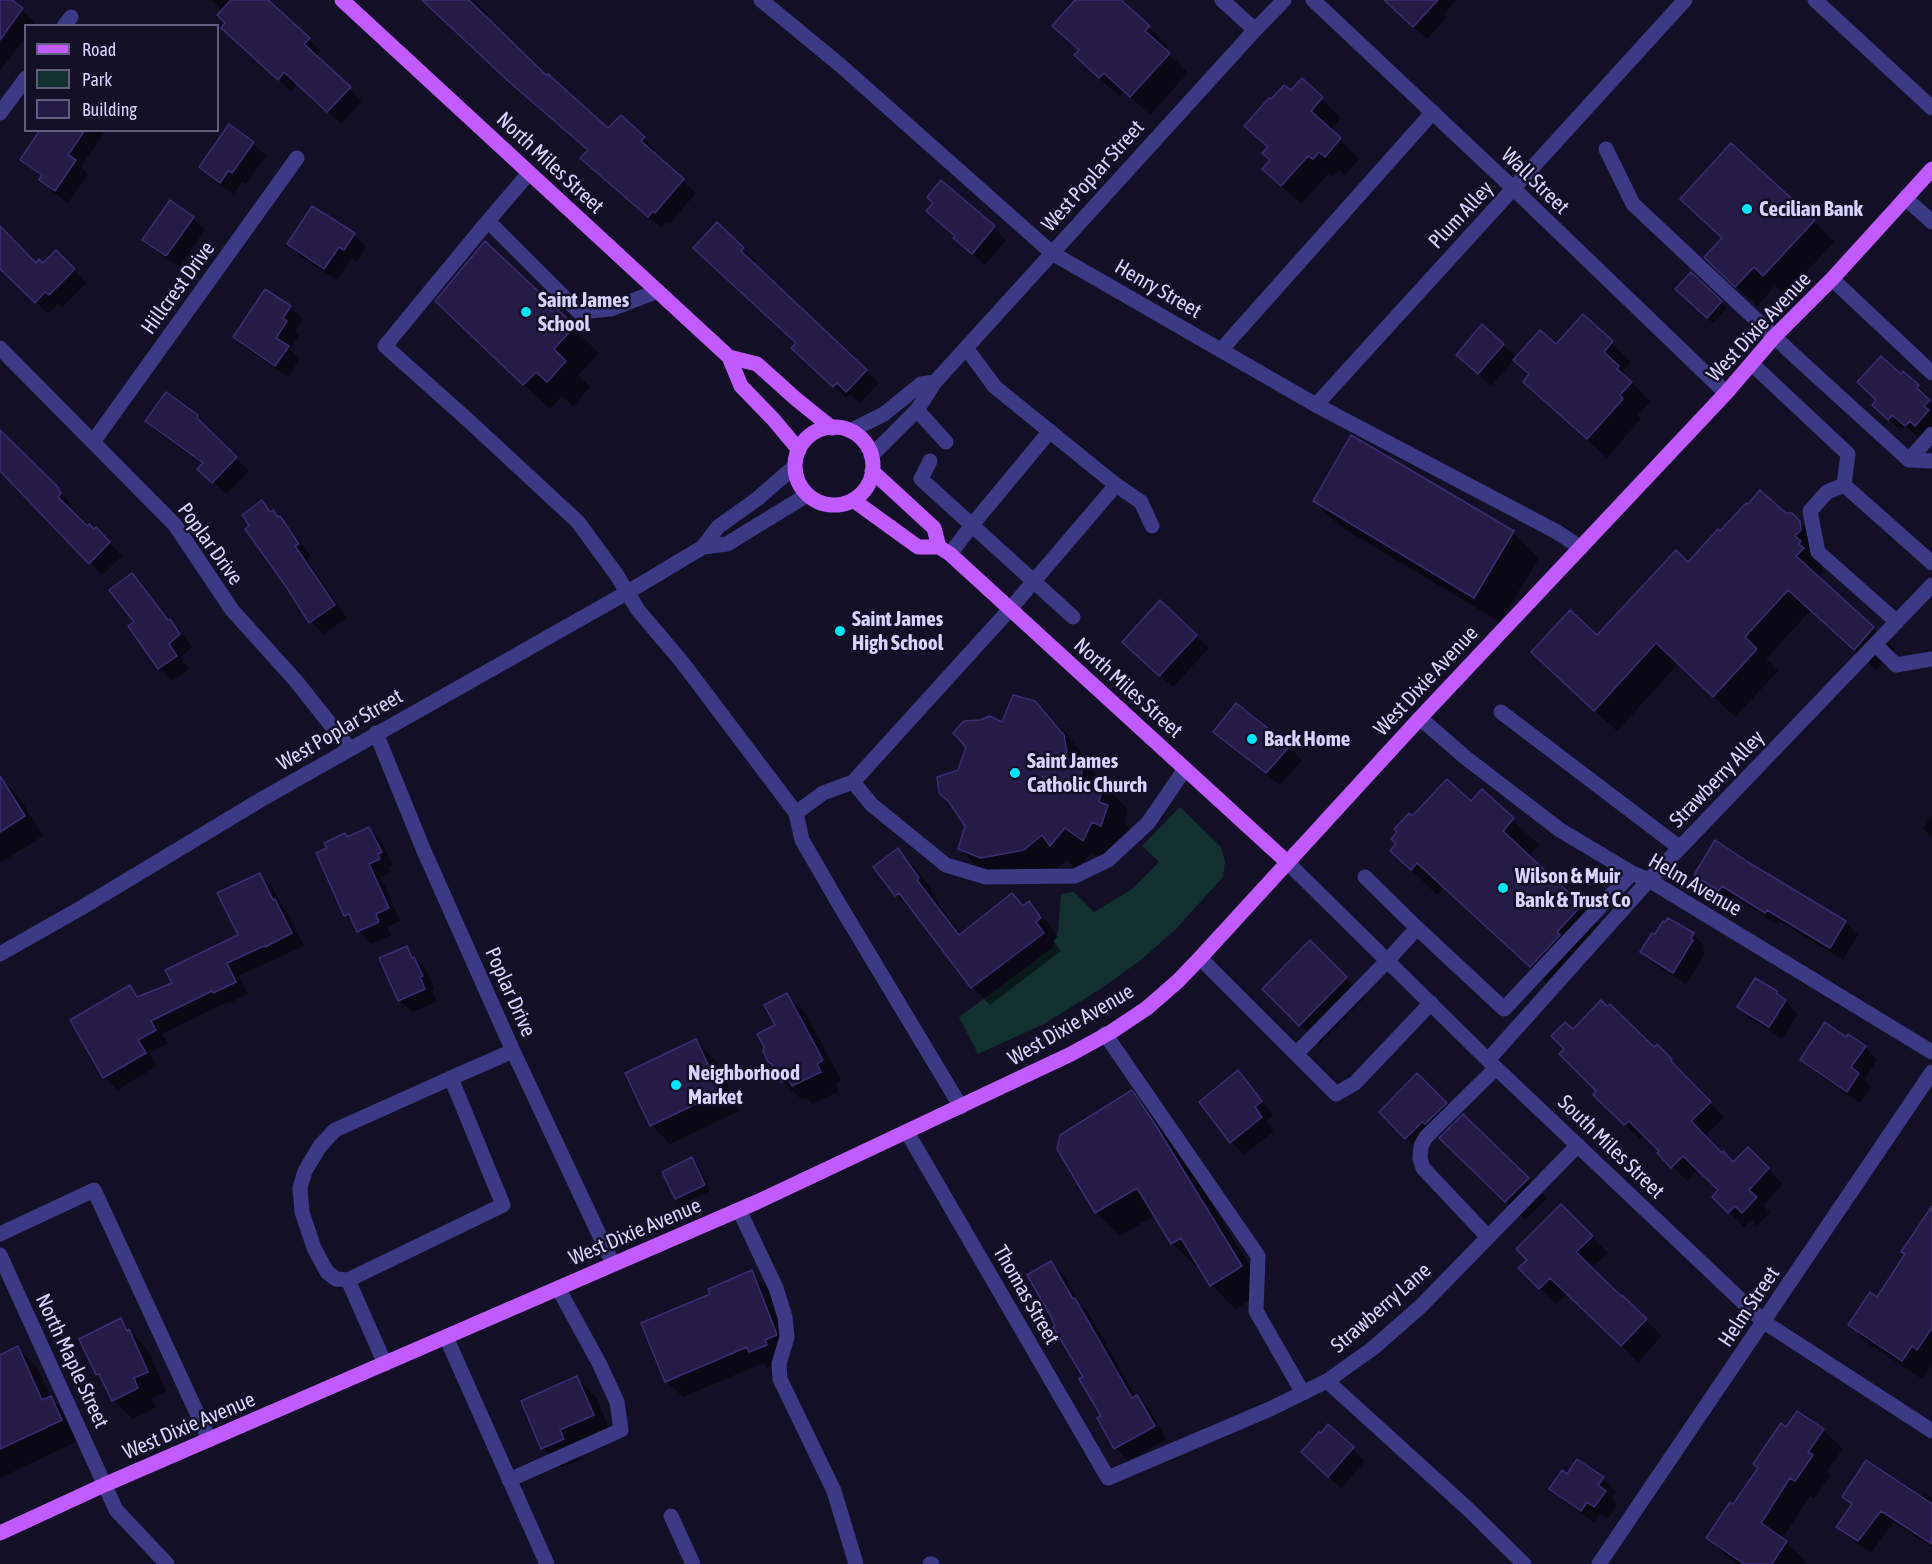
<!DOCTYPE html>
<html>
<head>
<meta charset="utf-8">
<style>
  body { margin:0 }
  #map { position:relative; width:1932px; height:1564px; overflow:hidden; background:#130f26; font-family:"Asap Condensed",sans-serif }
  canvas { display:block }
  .legend { position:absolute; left:24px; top:24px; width:195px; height:108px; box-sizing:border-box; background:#130f26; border:2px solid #625e7d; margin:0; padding:8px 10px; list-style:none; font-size:18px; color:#d9d4ff }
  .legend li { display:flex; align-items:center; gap:12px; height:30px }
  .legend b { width:30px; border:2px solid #625e7d }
</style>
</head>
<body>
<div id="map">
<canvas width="1932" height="1564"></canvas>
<ul class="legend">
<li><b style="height:8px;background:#c25bff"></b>Road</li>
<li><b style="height:16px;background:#12302f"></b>Park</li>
<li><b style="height:16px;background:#241b47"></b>Building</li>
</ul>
</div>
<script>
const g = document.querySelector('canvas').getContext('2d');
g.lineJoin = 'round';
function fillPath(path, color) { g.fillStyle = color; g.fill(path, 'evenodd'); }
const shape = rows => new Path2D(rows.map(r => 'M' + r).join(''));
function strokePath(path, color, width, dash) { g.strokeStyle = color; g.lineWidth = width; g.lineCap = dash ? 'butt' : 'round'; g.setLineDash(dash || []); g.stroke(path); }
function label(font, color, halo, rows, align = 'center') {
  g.font = font + ' "Asap Condensed",sans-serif'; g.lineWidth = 5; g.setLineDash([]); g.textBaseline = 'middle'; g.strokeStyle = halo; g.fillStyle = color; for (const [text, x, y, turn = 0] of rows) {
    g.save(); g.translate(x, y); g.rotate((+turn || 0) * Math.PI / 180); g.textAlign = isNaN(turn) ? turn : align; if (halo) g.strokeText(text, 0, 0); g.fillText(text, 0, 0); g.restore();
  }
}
const green = shape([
  [1180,807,1221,847,1225,861,1223,877,1176,929,1141,960,1102,988,1044,1024,978,1054,959,1017,1052,948,1058,931,1061,894,1074,892,1094,912,1132,889,1159,862,1142,846]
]);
const shadow = shape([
  [0,0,10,0,35,22,32,26,26,26,26,37,0,71],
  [211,0,266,0,321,51,316,57,362,101,341,124,298,84,291,91,235,40,223,11],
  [437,0,473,0,488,14,485,18,546,77,608,130,644,138,656,151,653,154,696,193,669,224,666,222,661,228,595,171,589,151,522,93],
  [1077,0,1109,0,1149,27,1168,46,1164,50,1188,73,1150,115,1124,91,1119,96,1095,74,1076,55,1080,51,1054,26],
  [1382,0,1456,0,1444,14,1447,17,1427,39],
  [1302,80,1341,118,1330,130,1359,159,1345,175,1339,170,1333,177,1328,174,1301,204,1264,169,1272,160,1269,148,1246,126,1291,93],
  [230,126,253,143,266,156,246,184,242,182,233,194,213,180,201,167],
  [51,130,106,130,81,167,88,174,68,203,53,192,41,180,42,177,22,159],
  [193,218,205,230,179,267,157,252,144,239],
  [1814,221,1834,242,1785,295,1775,286,1757,306,1727,278],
  [0,228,36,265,43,265,56,252,86,283,62,307,59,303,48,314,0,266],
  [994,228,1006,240,985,265,968,250],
  [354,234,366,247,357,261,352,258,337,280,301,257,289,244],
  [485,243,599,353,578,375,590,387,573,406,562,396,550,409,462,327],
  [743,249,756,261,753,264,879,383,860,403,850,394,847,398,806,361,797,343,708,260],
  [1691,274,1727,308,1713,323,1677,289],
  [290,307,303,319,295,331,299,335,290,349,300,359,288,377,247,349,235,337],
  [1583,316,1631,362,1623,372,1650,402,1638,415,1641,419,1607,458,1525,382,1530,375,1514,359,1491,386,1470,367,1503,345,1517,358,1556,346],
  [1901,376,1918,386,1931,399,1929,401,1932,404,1932,433,1919,438,1906,426,1902,431,1886,417,1878,400],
  [197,417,210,429,209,431,249,471,226,494,200,469,203,465,159,434,147,421],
  [0,433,69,501,73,507,69,510,87,528,94,531,96,529,122,556,102,575,0,470],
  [1314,501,1513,532,1539,558,1500,622,1340,526],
  [262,502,292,531,311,557,307,560,347,618,323,634,311,622,251,526],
  [1785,515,1799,522,1821,544,1822,564,1820,566,1824,570,1818,578,1895,649,1876,670,1810,611,1766,659,1778,671,1735,717,1678,664,1617,731,1555,674,1597,637,1688,564,1720,533],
  [132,575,182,633,192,647,181,657,189,669,172,681,159,668,131,626,136,623],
  [1196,636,1209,648,1173,687,1137,654],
  [1034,702,1061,728,1089,762,1090,767,1106,784,1106,787,1128,809,1125,824,1133,832,1109,865,1091,853,1076,870,1067,860,1050,875,985,875,960,849,967,825,959,772,1003,724],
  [1236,705,1289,747,1302,760,1280,785,1228,744,1215,732],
  [0,778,19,797,43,836,0,863],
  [1482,791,1539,845,1528,857,1606,931,1556,992,1444,887,1437,895,1392,851,1413,818,1471,803],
  [1932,815,1932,838,1923,829],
  [369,828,381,841,393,865,389,867,391,872,381,877,400,921,387,927,391,935,371,944,345,915,329,848],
  [897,850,916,868,936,896,934,898,962,935,1024,907,1029,903,1047,922,1058,937,1053,941,1061,951,990,1005,972,987,914,913,896,895],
  [259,874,272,887,283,908,288,913,304,946,238,976,248,994,227,1004,225,1003,162,1034,168,1043,150,1053,157,1066,117,1090,105,1077,72,1021,130,987,141,998,174,984,240,936],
  [1696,874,1845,922,1858,935,1843,960,1779,921,1778,925,1735,897,1732,902,1708,887],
  [1693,934,1705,947,1703,951,1705,954,1686,984,1654,964,1641,952],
  [1310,942,1365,997,1319,1044,1264,989],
  [407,948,427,971,434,989,432,990,437,1002,412,1012,399,1000],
  [1776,992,1798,1014,1782,1039,1751,1019,1739,1006],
  [787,995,806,1014,841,1080,835,1083,839,1091,813,1104,806,1098,802,1100,782,1081,776,1069,769,1061,766,1047,777,1026],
  [1573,1031,1654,1050,1671,1060,1686,1075,1684,1076,1724,1117,1704,1137,1733,1164,1748,1149,1783,1184,1763,1205,1770,1213,1757,1226,1751,1220,1744,1227,1714,1197,1721,1191,1699,1169,1687,1181,1659,1153,1661,1151,1644,1134,1640,1139,1595,1095,1598,1091,1566,1049],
  [1847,1039,1865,1047,1877,1060,1864,1080,1871,1087,1860,1103,1814,1072,1802,1060],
  [696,1041,715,1060,739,1111,670,1144,651,1125],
  [1238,1072,1250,1085,1273,1115,1266,1121,1274,1131,1244,1154,1231,1142],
  [1417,1075,1458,1116,1438,1136,1436,1133,1419,1150,1381,1112],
  [1131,1092,1155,1116,1179,1150,1265,1291,1235,1309,1212,1285,1199,1265,1196,1267,1172,1243,1155,1215,1120,1236,1096,1212],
  [1460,1157,1528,1179,1547,1198,1525,1220],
  [692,1159,698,1165,710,1191,682,1204,676,1198],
  [1561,1206,1608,1253,1591,1269,1621,1298,1623,1297,1662,1336,1638,1362,1567,1293,1556,1304,1520,1268,1529,1260],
  [1932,1233,1932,1365,1922,1379,1869,1344,1850,1325,1877,1299],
  [1051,1263,1064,1275,1080,1304,1088,1312,1136,1397,1150,1410,1166,1439,1128,1461,1116,1448,1099,1419,1103,1416,1085,1377,1057,1326],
  [751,1272,768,1288,792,1351,780,1356,782,1361,767,1368,763,1363,683,1397,666,1381,712,1294],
  [120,1320,148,1350,166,1391,152,1398,156,1407,133,1419,113,1400,103,1380,97,1374],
  [18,1348,37,1367,51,1398,70,1417,80,1440,0,1478,0,1356],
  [577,1378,596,1397,612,1435,578,1450,582,1459,562,1467,543,1448],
  [1798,1413,1823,1430,1843,1449,1827,1471,1831,1475,1814,1499,1810,1496,1782,1539,1806,1561,1804,1564,1737,1564,1727,1557,1708,1538,1734,1506],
  [1329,1426,1365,1461,1341,1488,1315,1465,1321,1435],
  [1578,1461,1603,1478,1616,1491,1611,1498,1617,1504,1608,1519,1600,1514,1594,1522,1564,1501,1551,1489,1567,1476],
  [1924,1492,1932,1498,1932,1547,1894,1522,1871,1553,1851,1539,1838,1527,1852,1505,1844,1497,1921,1498]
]);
const building = shape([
  [0,0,12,0,23,8,0,40,0,0],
  [231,0,268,0,310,38,304,44,351,87,327,112,284,72,278,80,221,28,225,23,217,15,231,0],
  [422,0,469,0,546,75,548,74,608,128,621,115,645,137,641,141,684,179,655,213,653,211,648,217,580,158,588,150,507,80,422,0],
  [1075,0,1121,0,1150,26,1145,31,1170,53,1130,97,1104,73,1099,78,1074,55,1079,50,1052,26,1075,0],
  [1384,0,1438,0,1413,27,1384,0],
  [1302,78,1323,97,1311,111,1341,138,1325,157,1319,152,1313,159,1308,156,1281,186,1262,169,1270,160,1262,153,1268,147,1244,126,1269,98,1271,99,1284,85,1291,90,1302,78],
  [229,124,254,142,232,173,229,170,220,183,199,167,229,124],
  [40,130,85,130,68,155,76,160,55,191,39,180,42,175,20,160,40,130],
  [1731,143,1815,220,1763,276,1754,267,1735,287,1704,257,1722,238,1680,199,1731,143],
  [941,180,995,226,972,254,953,238,955,236,926,211,933,203,927,197,941,180],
  [170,200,194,217,166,256,142,240,170,200],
  [312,206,355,233,344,250,339,247,324,269,287,244,312,206],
  [717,222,744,248,741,251,867,370,846,392,837,383,833,387,791,348,796,343,693,248,717,222],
  [0,226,36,263,39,259,43,263,56,250,75,269,49,295,45,292,35,303,0,269,0,226],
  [485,241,575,326,554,349,566,361,547,382,536,372,523,385,435,301,485,241],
  [1691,272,1722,301,1707,318,1675,289,1691,272],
  [265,289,291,306,283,318,287,321,276,338,289,346,275,366,233,337,265,289],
  [1583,314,1613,341,1604,352,1619,366,1617,369,1632,382,1620,395,1623,399,1587,439,1523,382,1529,374,1513,360,1540,330,1556,344,1583,314],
  [1482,324,1504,344,1478,374,1456,355,1482,324],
  [1881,356,1901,374,1903,371,1919,385,1917,388,1930,400,1924,406,1929,410,1915,426,1910,421,1905,426,1892,415,1888,420,1872,405,1876,400,1857,382,1881,356],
  [166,392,198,415,197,418,237,457,212,483,197,469,203,463,145,421,166,392],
  [0,430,57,486,61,493,58,497,87,526,89,524,94,529,96,527,110,542,89,564,0,471,0,430],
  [1351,435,1514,531,1474,598,1313,501,1351,435],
  [1760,490,1786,513,1792,513,1800,521,1801,530,1795,536,1801,541,1799,544,1804,548,1796,556,1874,627,1854,650,1788,590,1745,637,1757,649,1713,697,1656,643,1594,711,1531,652,1570,610,1597,635,1676,550,1688,562,1718,529,1720,531,1746,503,1748,504,1760,490],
  [262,500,270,512,273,510,278,517,280,516,299,544,295,546,335,605,309,623,287,588,245,529,249,525,242,515,262,500],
  [132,573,168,620,170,619,180,634,169,644,177,656,158,669,128,626,134,622,109,590,132,573],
  [1160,600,1197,635,1159,676,1122,642,1160,600],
  [1013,695,1035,701,1064,735,1068,759,1081,756,1082,782,1104,782,1099,802,1108,805,1101,826,1092,822,1083,841,1065,828,1050,846,1042,835,1024,850,981,858,958,849,965,826,949,802,939,793,937,777,958,770,966,747,953,733,964,721,980,720,990,716,1002,722,1013,695],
  [1236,703,1290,746,1266,773,1213,732,1236,703],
  [0,776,25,816,0,832,0,776],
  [1447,779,1471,801,1482,789,1514,818,1503,831,1582,905,1557,932,1560,935,1530,967,1417,863,1411,870,1390,851,1396,844,1391,839,1397,832,1394,829,1409,813,1412,816,1447,779],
  [369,827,382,852,378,854,380,859,369,864,389,908,376,914,379,922,357,932,349,914,344,916,316,853,327,848,324,843,345,833,347,837,369,827],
  [1715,840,1748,862,1846,921,1830,948,1767,910,1765,913,1722,886,1719,891,1694,875,1715,840],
  [898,848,919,878,917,880,959,935,1012,893,1023,906,1029,901,1041,918,1036,922,1044,933,971,988,899,893,895,896,873,867,898,848],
  [260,873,273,900,275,899,292,933,265,947,264,946,227,963,236,982,213,993,212,991,151,1021,156,1030,138,1040,146,1053,103,1078,70,1020,130,985,137,997,172,983,165,970,238,935,217,893,260,873],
  [1668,918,1694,933,1691,938,1693,940,1673,973,1640,952,1652,933,1655,934,1663,921,1665,922,1668,918],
  [1310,940,1347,977,1299,1026,1262,989,1310,940],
  [407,946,412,958,414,957,423,976,420,977,425,989,398,1001,379,958,407,946],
  [1755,978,1777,991,1776,993,1786,1000,1769,1027,1737,1007,1755,978],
  [787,993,823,1060,817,1064,821,1072,792,1086,788,1079,781,1082,772,1064,768,1062,763,1051,764,1047,757,1034,775,1025,764,1005,787,993],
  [1601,1000,1607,1006,1610,1004,1654,1047,1657,1044,1672,1059,1671,1061,1711,1102,1691,1121,1722,1153,1723,1151,1733,1162,1748,1147,1769,1168,1749,1190,1757,1197,1742,1213,1735,1206,1728,1213,1712,1197,1718,1190,1683,1156,1671,1168,1657,1153,1659,1151,1629,1121,1624,1125,1593,1095,1596,1091,1559,1054,1564,1049,1551,1036,1565,1022,1573,1029,1601,1000],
  [1825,1022,1846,1037,1848,1034,1866,1046,1851,1067,1859,1073,1847,1092,1800,1060,1825,1022],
  [696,1039,721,1092,650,1126,625,1073,696,1039],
  [1238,1070,1262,1101,1255,1107,1262,1117,1230,1143,1199,1102,1238,1070],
  [1417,1073,1447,1103,1425,1124,1422,1122,1405,1139,1379,1112,1417,1073],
  [1132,1090,1155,1124,1242,1266,1210,1286,1181,1238,1171,1244,1137,1188,1095,1213,1057,1149,1060,1135,1132,1090],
  [1463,1114,1529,1178,1505,1202,1439,1138,1463,1114],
  [692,1157,705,1185,675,1199,662,1172,692,1157],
  [1561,1204,1593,1236,1576,1252,1621,1296,1622,1295,1647,1319,1621,1346,1550,1278,1539,1289,1518,1268,1527,1260,1516,1249,1561,1204],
  [1932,1206,1932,1328,1917,1350,1912,1346,1902,1361,1848,1325,1870,1292,1877,1297,1905,1254,1901,1252,1932,1206],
  [1051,1261,1073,1299,1075,1298,1132,1398,1137,1395,1155,1426,1114,1449,1097,1418,1101,1416,1079,1379,1083,1377,1053,1327,1055,1326,1049,1313,1027,1275,1051,1261],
  [752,1270,777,1335,765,1340,767,1345,749,1352,747,1347,665,1382,641,1323,710,1294,708,1289,752,1270],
  [121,1318,127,1331,129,1329,148,1372,134,1378,138,1388,112,1401,99,1374,96,1375,79,1339,121,1318],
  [18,1346,42,1400,51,1396,62,1420,0,1449,0,1355,18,1346],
  [577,1376,594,1415,560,1430,564,1439,541,1449,521,1401,577,1376],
  [1797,1411,1824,1429,1808,1452,1813,1455,1795,1481,1790,1478,1761,1523,1787,1541,1772,1564,1744,1564,1706,1538,1730,1502,1733,1504,1758,1468,1753,1464,1781,1423,1786,1427,1797,1411],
  [1328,1424,1354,1447,1328,1477,1301,1452,1319,1432,1321,1433,1328,1424],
  [1577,1459,1604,1477,1598,1485,1606,1491,1594,1507,1587,1502,1581,1511,1549,1489,1562,1470,1567,1474,1577,1459],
  [1866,1460,1932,1504,1932,1544,1881,1511,1858,1541,1836,1527,1852,1504,1842,1497,1866,1460]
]);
const minor = shape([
  [761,0,840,65,1052,253,1316,405,1557,532,1581,548],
  [1222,0,1255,30],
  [1313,0,1514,189,1726,393],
  [1815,0,1932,108],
  [64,26,71,17],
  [0,113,26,78],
  [1606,149,1633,204,1798,359,1909,460,1932,461],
  [1905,198,1932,222],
  [488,221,529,173],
  [1832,279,1932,373],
  [658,291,611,309,579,312,488,221,385,346,469,421,578,522,616,574,638,610,682,662,796,813,802,840,839,904,961,1107],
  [0,348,175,525,232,610,296,681,350,749],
  [966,348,995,387,1116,485,1141,502,1152,526],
  [1221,350,1433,112],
  [1752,364,1848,454,1844,485,1932,563],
  [1316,405,1685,0],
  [917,410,946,442],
  [850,431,884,414,921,384,935,382],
  [93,442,297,158],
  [871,456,917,410,935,382,1255,30,1284,0],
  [1909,460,1932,434],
  [930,461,921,479,1073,617],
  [1844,485,1827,492,1810,511,1818,552,1897,622],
  [703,547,727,544,807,495],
  [950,554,972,525,1050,431],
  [1876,645,1896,665,1932,659],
  [1501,712,1680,848],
  [1420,718,1466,758,1560,830,1632,873,1649,880,1932,1052],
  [376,733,424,851,513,1051,613,1264],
  [853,782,1011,608,1116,485],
  [796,813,823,793,853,782,872,805,946,865,986,877,1075,876,1108,860,1148,823,1185,769],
  [1287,862,1496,1068,1764,1322,1932,1431],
  [1365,877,1417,928],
  [0,954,81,908,262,799,628,592,703,547,718,527,757,499,794,467],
  [1200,958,1336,1094,1355,1083,1431,1003],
  [1105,1034,1258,1256,1256,1311,1303,1393],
  [1296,1054,1388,960,1417,928,1504,1009,1632,873],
  [1488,1060,1649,880,1932,585],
  [907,1132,1108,1478,1270,1409,1327,1381,1372,1349,1420,1307,1578,1145],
  [739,1210,776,1288,785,1317,787,1337,779,1364,780,1379,834,1491,856,1564],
  [0,1234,94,1190,209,1439],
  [1488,1237,1423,1168,1420,1158,1421,1146,1426,1137,1496,1068],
  [0,1255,116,1510,167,1564],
  [348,1280,336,1279,327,1272,314,1248,302,1212,300,1188,305,1171,320,1146,335,1130,451,1078],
  [446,1337,547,1564],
  [385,1364,348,1280,503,1205,451,1078,513,1051],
  [1327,1381,1468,1509,1524,1564],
  [509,1480,621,1430,617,1402,599,1363,558,1288],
  [671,1516,693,1564],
  [930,1564,932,1564],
  [1599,1564,1932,1072]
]);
const major = shape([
  [342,0,729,357,741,386,773,419,799,450],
  [729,357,757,364,796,399,832,428],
  '795 466a39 39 0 1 1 78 0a39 39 0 1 1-78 0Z',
  [872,471,934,528,939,547],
  [853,500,918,547,939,547,950,554,1287,862],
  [0,1533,104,1485,757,1202,1071,1054,1111,1032,1147,1008,1178,981,1200,958,1420,718,1726,393,1774,337,1832,279,1932,169]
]);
const markers = [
  [1747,209,6,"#00e5ff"],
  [526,312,6,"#00e5ff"],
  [840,631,6,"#00e5ff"],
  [1252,739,6,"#00e5ff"],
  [1015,773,6,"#00e5ff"],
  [1503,888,6,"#00e5ff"],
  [676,1085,6,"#00e5ff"]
];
const streetNames = [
  ["North Miles Street",550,163,43],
  ["West Poplar Street",1093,176,-48],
  ["Wall Street",1535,181,44],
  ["Plum Alley",1461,215,-47],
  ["Hillcrest Drive",178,288,-54],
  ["Henry Street",1158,289,30],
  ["West Dixie Avenue",1759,327,-47],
  ["Poplar Drive",210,544,54],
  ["West Dixie Avenue",1426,681,-47],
  ["North Miles Street",1128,688,42],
  ["West Poplar Street",340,730,-30],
  ["Strawberry Alley",1717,779,-46],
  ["Helm Avenue",1695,885,30],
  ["Poplar Drive",510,992,66],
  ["West Dixie Avenue",1071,1025,-30],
  ["South Miles Street",1611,1147,44],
  ["West Dixie Avenue",635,1232,-23],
  ["Thomas Street",1026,1295,60],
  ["Helm Street",1749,1307,-56],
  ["Strawberry Lane",1381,1308,-41],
  ["North Maple Street",72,1361,65],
  ["West Dixie Avenue",189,1426,-23]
];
const poiNames = [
  ["Cecilian Bank",1759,209],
  ["Saint James",538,300],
  ["School",538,324],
  ["Saint James",852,619],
  ["High School",852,643],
  ["Back Home",1264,739],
  ["Saint James",1027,761],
  ["Catholic Church",1027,785],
  ["Wilson & Muir",1515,876],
  ["Bank & Trust Co",1515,900],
  ["Neighborhood",688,1073],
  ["Market",688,1097]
];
fillPath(green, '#12302f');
fillPath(shadow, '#0007');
fillPath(building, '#241b47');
strokePath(building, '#3b2d73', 1.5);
strokePath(minor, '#3d3a85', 15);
strokePath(major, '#c25bff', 15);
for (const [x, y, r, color] of markers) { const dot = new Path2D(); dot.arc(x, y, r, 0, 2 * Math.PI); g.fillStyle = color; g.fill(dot); strokePath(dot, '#130f26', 2); }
label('21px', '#d9d4ff', '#130f26', streetNames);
label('bold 21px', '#d9d4ff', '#130f26', poiNames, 'left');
</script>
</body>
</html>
